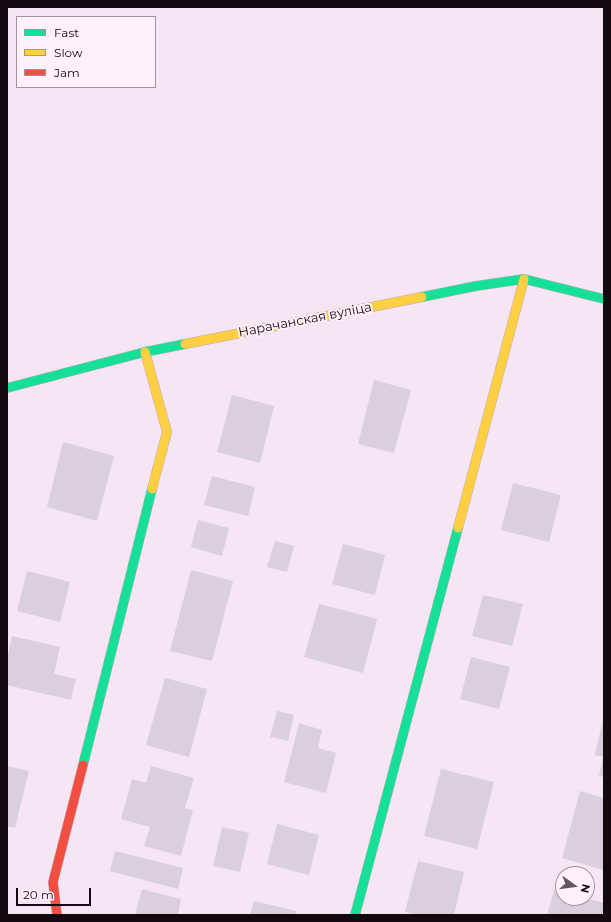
<!DOCTYPE html>
<html>
<head>
<meta charset="utf-8">
<style>
  body { margin:0 }
  #map { position:relative; width:611px; height:922px; overflow:hidden; background:#f6e5f3; font-family:Montserrat,sans-serif }
  canvas { display:block }
  .frame { position:absolute; inset:0; border:8px solid #130911; pointer-events:none }
  .legend { position:absolute; left:16px; top:16px; width:140px; height:72px; box-sizing:border-box; background:#fff1fc; border:1px solid #a1949e; margin:0; padding:5px 7px; list-style:none; font-size:12px; color:#130911 }
  .legend li { display:flex; align-items:center; gap:8px; height:20px }
  .legend b { width:20px; border:1px solid #a1949e }
  .north { position:absolute; left:555px; top:866px; width:40px; height:40px; box-sizing:border-box; background:#fff1fc; border:1px solid #a1949e; border-radius:50%; rotate:104deg; font-size:11px; font-weight:700; line-height:16px; text-align:center; color:#130911 }
  .north::after { content:''; display:block; margin:auto; width:14px; height:18px; background:#625660; clip-path:polygon(50% 0,100% 100%,50% 72%,0 100%) }
  .scale { position:absolute; left:16px; top:888px; width:75px; height:18px; box-sizing:border-box; border:2px solid #130911; border-top:0; padding-left:5px; font-size:12px; line-height:14px; white-space:nowrap; color:#130911; -webkit-text-stroke:3px #fff1fc; paint-order:stroke }
</style>
</head>
<body>
<div id="map">
<canvas width="611" height="922"></canvas>
<div class="frame"></div>
<ul class="legend">
<li><b style="height:5px;background:#16e098"></b>Fast</li>
<li><b style="height:5px;background:#ffcf43"></b>Slow</li>
<li><b style="height:5px;background:#f24e42"></b>Jam</li>
</ul>
<div class="north">N</div>
<div class="scale">20 m</div>
</div>
<script>
const g = document.querySelector('canvas').getContext('2d');
g.lineJoin = 'round';
function fillPath(path, color) { g.fillStyle = color; g.fill(path, 'evenodd'); }
const shape = rows => new Path2D(rows.map(r => 'M' + r).join(''));
function strokePath(path, color, width, dash) { g.strokeStyle = color; g.lineWidth = width; g.lineCap = dash ? 'butt' : 'round'; g.setLineDash(dash || []); g.stroke(path); }
function label(font, color, halo, rows, align = 'center') {
  g.font = font + ' Montserrat,sans-serif'; g.lineWidth = 4; g.setLineDash([]); g.textBaseline = 'middle'; g.strokeStyle = halo; g.fillStyle = color; for (const [text, x, y, turn = 0] of rows) {
    g.save(); g.translate(x, y); g.rotate((+turn || 0) * Math.PI / 180); g.textAlign = isNaN(turn) ? turn : align; if (halo) g.strokeText(text, 0, 0); g.fillText(text, 0, 0); g.restore();
  }
}
const building = shape([
  [374,380,411,390,394,453,358,444],
  [232,395,274,406,260,463,217,452],
  [63,442,114,456,97,521,47,507],
  [212,476,255,487,248,516,204,505],
  [513,483,561,495,549,542,501,530],
  [198,520,229,528,222,556,191,547],
  [275,541,294,546,287,572,267,567],
  [343,544,385,555,375,595,332,584],
  [191,570,233,581,212,661,170,651],
  [27,571,70,582,60,622,17,611],
  [483,595,523,604,512,646,472,636],
  [319,604,377,619,363,673,304,657],
  [12,636,60,647,54,674,76,679,71,700,7,685,7,660],
  [471,657,510,667,499,709,460,699],
  [165,678,207,689,189,757,146,745],
  [277,711,294,715,288,741,270,737],
  [603,719,604,719,604,757,595,755],
  [299,723,322,730,318,748,336,753,326,793,284,782],
  [603,758,604,758,604,777,599,776],
  [7,766,29,771,15,828,7,826],
  [151,766,194,778,185,808,193,810,181,856,144,846,150,827,121,819,132,779,146,783],
  [441,769,494,782,477,849,424,836],
  [580,791,604,798,604,870,562,858],
  [277,824,319,835,309,875,267,864],
  [222,827,249,833,240,872,213,866],
  [115,851,183,868,178,889,110,871],
  [418,861,464,872,454,915,419,915,405,912],
  [142,889,181,899,178,915,135,915],
  [554,890,563,892,563,898,585,898,604,903,604,915,547,915],
  [254,901,296,911,295,915,250,915]
]);
const fast = shape([
  [422,297,476,286,524,279,604,299],
  [7,388,145,352,185,344],
  [83,765,152,489],
  [355,915,458,528]
]);
const slow = shape([
  [185,344,422,297],
  [145,352,167,432,152,489],
  [458,528,524,279]
]);
const jam = shape([
  [57,915,53,882,83,765]
]);
const streetNames = [
  ["Нарачанская вуліца",305,320,-11]
];
fillPath(building, '#dacfdc');
strokePath(fast, '#b7a9b4', 10);
strokePath(slow, '#b7a9b4', 10);
strokePath(jam, '#b7a9b4', 10);
strokePath(fast, '#16e098', 9);
strokePath(slow, '#ffcf43', 9);
strokePath(jam, '#f24e42', 9);
label('13px', '#130911', '#fff1fc', streetNames);
</script>
</body>
</html>
